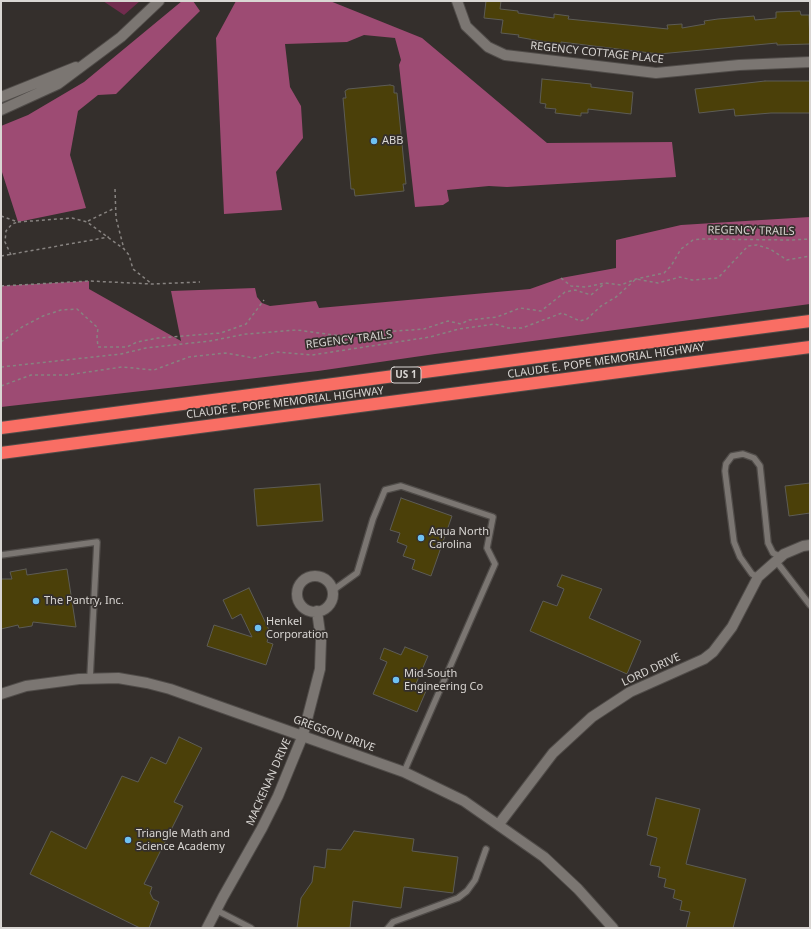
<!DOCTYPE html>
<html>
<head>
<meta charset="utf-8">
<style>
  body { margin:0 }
  #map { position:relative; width:811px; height:929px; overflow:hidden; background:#342f2c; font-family:"Noto Sans",sans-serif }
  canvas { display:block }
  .frame { position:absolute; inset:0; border:2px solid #d9d6d3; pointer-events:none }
</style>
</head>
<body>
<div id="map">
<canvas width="811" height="929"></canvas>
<div class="frame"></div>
</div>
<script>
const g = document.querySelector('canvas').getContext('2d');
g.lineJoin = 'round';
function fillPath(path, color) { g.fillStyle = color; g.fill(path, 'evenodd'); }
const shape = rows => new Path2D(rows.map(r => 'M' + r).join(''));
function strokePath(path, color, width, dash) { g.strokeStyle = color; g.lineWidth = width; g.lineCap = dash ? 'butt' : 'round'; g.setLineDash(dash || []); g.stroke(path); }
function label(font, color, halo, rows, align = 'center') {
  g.font = font + ' "Noto Sans",sans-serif'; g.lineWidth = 3.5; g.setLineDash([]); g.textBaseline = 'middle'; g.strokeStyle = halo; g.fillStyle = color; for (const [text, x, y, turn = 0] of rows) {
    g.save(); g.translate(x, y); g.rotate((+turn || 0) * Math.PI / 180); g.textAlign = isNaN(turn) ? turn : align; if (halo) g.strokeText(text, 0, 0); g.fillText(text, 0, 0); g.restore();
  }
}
const green = shape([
  [103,1,140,1,124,15]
]);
const forest = shape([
  [182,1,193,1,200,11,116,94,98,95,78,111,70,155,86,208,18,222,1,169,1,126,28,115,84,82],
  [236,1,330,1,422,38,547,143,672,142,676,177,507,187,489,186,447,190,449,201,443,205,415,207,399,65,401,60,395,38,364,35,347,42,285,44,290,87,301,106,303,138,276,172,282,210,224,214,216,38],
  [810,217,810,304,435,354,318,371,1,407,1,286,89,281,89,289,181,341,171,291,255,288,257,297,262,303,270,306,316,301,319,308,530,289,561,278,616,268,616,240,681,225]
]);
const building = shape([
  [486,1,501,1,500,9,518,11,518,13,554,18,554,14,569,16,568,19,668,29,667,25,682,24,682,28,705,24,704,21,718,19,754,16,755,20,776,18,776,12,800,11,801,15,809,15,810,44,777,45,777,43,659,54,561,42,561,44,551,43,518,37,519,35,501,33,503,20,484,18,486,1],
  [542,79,591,84,591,87,633,92,631,114,588,109,588,113,581,113,581,116,555,113,556,109,545,108,546,104,540,103,542,79],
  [765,81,810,81,810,113,771,113,735,116,734,109,699,113,695,89,765,81],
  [390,85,394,86,394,93,397,93,406,184,403,184,404,191,355,196,354,189,351,189,343,98,346,98,345,91,348,89,390,85],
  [810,483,810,513,789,516,785,486,810,483],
  [320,484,323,521,257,526,254,489,320,484],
  [401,498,452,516,431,576,412,569,415,560,403,556,407,546,397,542,400,533,390,530,401,498],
  [26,569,27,575,67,569,76,627,33,622,32,626,19,628,18,625,1,629,1,579,12,579,10,572,26,569],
  [562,575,602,589,589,618,641,641,627,674,530,631,543,601,557,606,564,589,557,586,562,575],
  [249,588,270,632,267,642,273,644,266,665,207,646,214,625,252,637,241,614,232,619,223,600,249,588],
  [405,647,428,656,415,686,426,691,417,712,373,694,387,662,380,659,384,648,401,655,405,647],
  [179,737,202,748,174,802,183,806,144,884,152,887,150,893,153,899,159,902,149,928,140,928,30,874,51,831,86,849,122,776,138,782,151,757,166,764,179,737],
  [656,798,700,809,686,864,746,879,733,928,686,928,690,912,680,910,682,901,673,898,675,890,664,887,666,879,658,877,660,867,650,865,657,838,647,835,656,798],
  [354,831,414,839,412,851,458,857,453,893,404,887,401,908,353,901,350,928,297,928,301,898,312,882,314,866,325,868,327,849,341,850,354,831]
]);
const path = shape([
  [115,189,116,218,124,249],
  [1,216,18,222,72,218,87,222,124,249,129,255,133,269,152,284],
  [88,221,115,208],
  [11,255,5,242,6,231,12,224,18,222],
  [1,256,109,237],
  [561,278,571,286,586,287,605,283,621,285,636,279,664,273,671,266,681,249,693,240,701,239,790,240,810,239],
  [1,286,89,281,152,284,200,282],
  [1,342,22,327,43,316,61,310,77,309,98,328,97,337,98,347,127,347,137,342,158,338,221,333,246,324,264,300],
  [1,367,121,354,146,348,210,341,246,334,297,330,348,337,369,333,424,329,448,321,461,324,469,320,497,317,520,308,541,311,565,292,575,290,591,295,605,283],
  [1,386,31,375,67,375,122,367,154,370,189,357,225,353,254,358,277,352,312,355,430,337,459,329,495,324,508,328,522,328,562,313,580,321,587,319,601,306,616,297,636,279,658,283,680,277,692,280,718,278,748,246,757,245,770,249,787,260,810,256]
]);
const service = shape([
  [1,555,97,542,90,678],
  [776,561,810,605],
  [758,577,752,574,740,557,734,542,725,471,726,464,732,456,743,454,754,458,760,466,768,543,773,553,781,557],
  [332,591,357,573,373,519,385,490,401,486,493,517,487,548,495,564,404,772],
  [216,910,251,928],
  [388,928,393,922,458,898,467,891,475,880,486,849]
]);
const minor = shape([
  [457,1,466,26,488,47,505,55,656,73,739,65,810,62],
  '297 594a18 18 0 1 1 36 0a18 18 0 1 1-36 0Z',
  [1,694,26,686,79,679,118,678,147,683,170,689,404,772,464,801,544,857,578,889,613,928],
  [499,824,553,753,592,717,630,692,704,659,713,652,732,627,758,577,784,554,803,546,810,545],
  [207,928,223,897,262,828,278,796,303,735,320,669,321,640,317,611]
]);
const tertiary = shape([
  [1,97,76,67],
  [1,110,58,84,121,37,159,1]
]);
const motorway = shape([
  [1,428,810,321],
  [1,453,810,347]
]);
const markers = [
  [374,141,4,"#6ec2f3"],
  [421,538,4,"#6ec2f3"],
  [36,601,4,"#6ec2f3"],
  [258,628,4,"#6ec2f3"],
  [396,680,4,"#6ec2f3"],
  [128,840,4,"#6ec2f3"]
];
const shields = [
  [406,375,30]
];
const shieldNames = [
  ["US 1",406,375]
];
const streetNames = [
  ["REGENCY COTTAGE PLACE",597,53,6],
  ["REGENCY TRAILS",751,231,1],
  ["REGENCY TRAILS",349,340,-7],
  ["CLAUDE E. POPE MEMORIAL HIGHWAY",606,361,-8],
  ["CLAUDE E. POPE MEMORIAL HIGHWAY",285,403,-7],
  ["LORD DRIVE",651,670,-25],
  ["GREGSON DRIVE",334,734,20],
  ["MACKENAN DRIVE",269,782,-66]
];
const poiNames = [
  ["ABB",382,141],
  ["Aqua North",429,532],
  ["Carolina",429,545],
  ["The Pantry, Inc.",44,601],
  ["Henkel",266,622],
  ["Corporation",266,635],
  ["Mid-South",404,674],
  ["Engineering Co",404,687],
  ["Triangle Math and",136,834],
  ["Science Academy",136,847]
];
fillPath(green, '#712c4e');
fillPath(forest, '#9d4b73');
fillPath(building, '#4b4009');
strokePath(building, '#5d5c56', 1);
strokePath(service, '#504c49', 8);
strokePath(minor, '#504c49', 12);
strokePath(tertiary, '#504c49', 12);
strokePath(motorway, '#504c49', 14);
strokePath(path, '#878380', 1.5, [3, 3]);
strokePath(service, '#7b7672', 5.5);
strokePath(minor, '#7b7672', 10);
strokePath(tertiary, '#7b7672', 10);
strokePath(motorway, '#f96e64', 12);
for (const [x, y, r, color] of markers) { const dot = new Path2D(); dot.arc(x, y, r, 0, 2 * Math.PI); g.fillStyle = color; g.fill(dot); strokePath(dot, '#342f2c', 1.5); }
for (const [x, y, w] of shields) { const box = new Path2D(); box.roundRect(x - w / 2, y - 8, w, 16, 3); g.fillStyle = '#342f2c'; g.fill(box); strokePath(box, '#d9d6d3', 1); }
label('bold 10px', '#d9d6d3', null, shieldNames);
label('11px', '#d9d6d3', '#342f2c', streetNames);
label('11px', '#d9d6d3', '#342f2c', poiNames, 'left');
</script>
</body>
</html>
